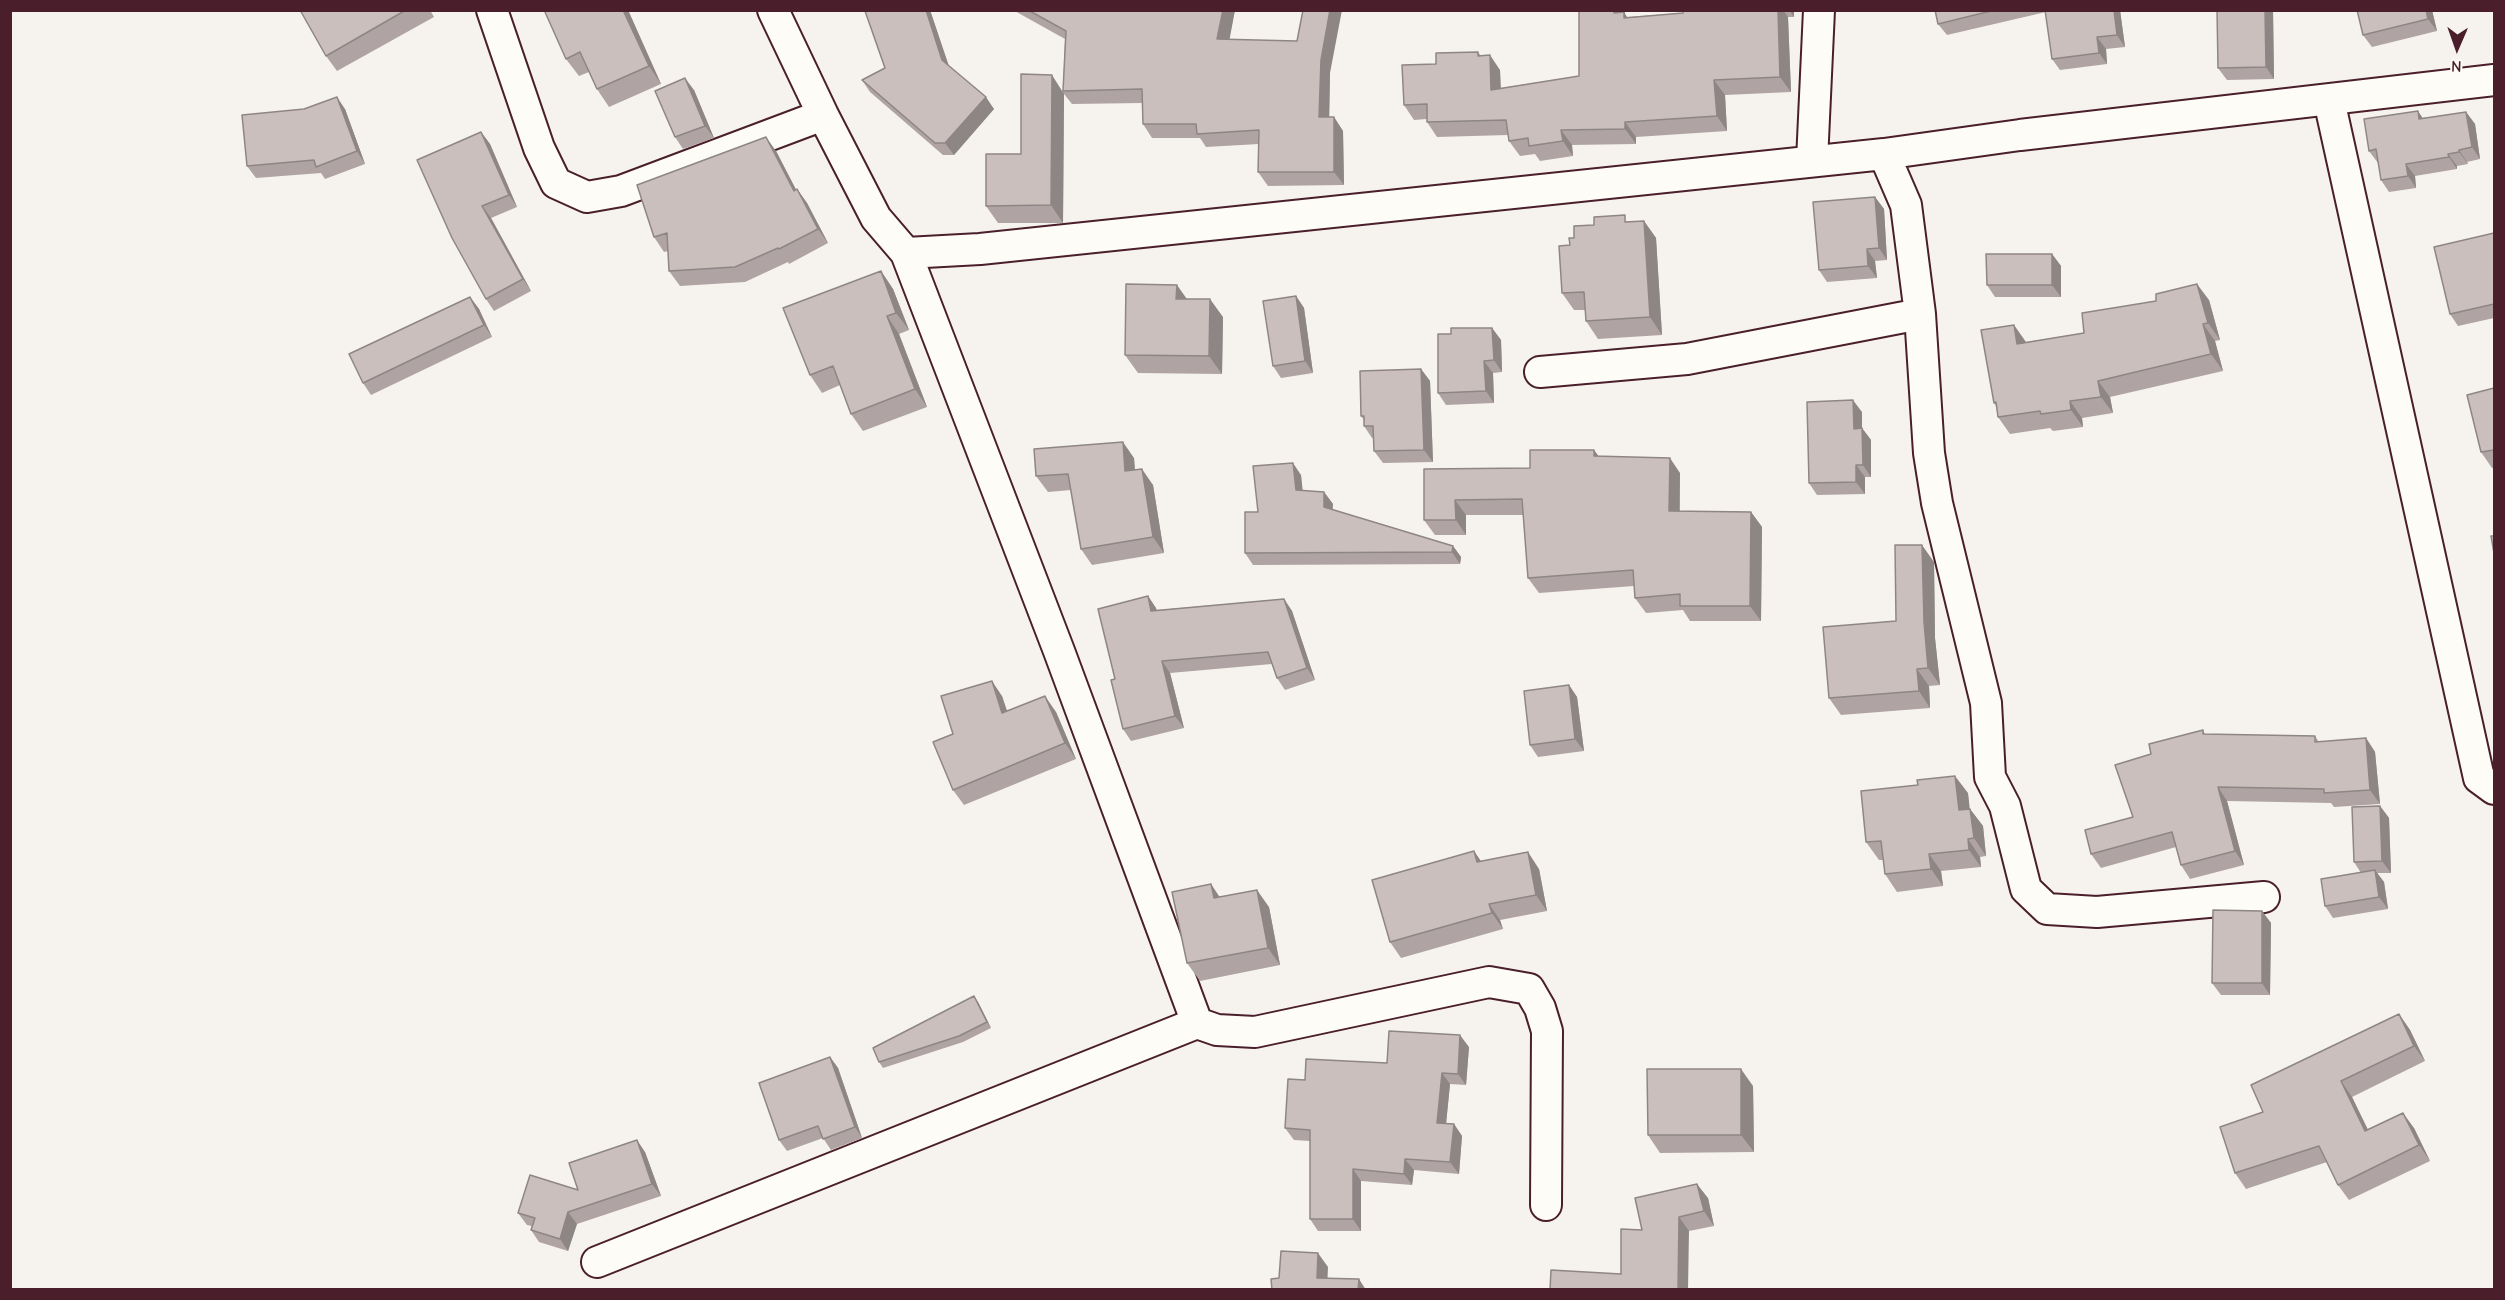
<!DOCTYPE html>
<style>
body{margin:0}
#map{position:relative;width:2505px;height:1300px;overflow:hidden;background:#f6f3ef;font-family:"Comic Neue",sans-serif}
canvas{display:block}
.frame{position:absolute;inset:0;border:12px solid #4a1f2b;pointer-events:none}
.north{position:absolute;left:2427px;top:18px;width:60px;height:60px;-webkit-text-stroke:4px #fdfcf7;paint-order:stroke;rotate:182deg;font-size:16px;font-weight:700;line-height:24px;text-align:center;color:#4a1f2b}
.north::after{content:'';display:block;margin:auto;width:21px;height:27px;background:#4a1f2b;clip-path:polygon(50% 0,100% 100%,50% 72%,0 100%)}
</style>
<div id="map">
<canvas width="2505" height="1300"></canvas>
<div class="frame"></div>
<div class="north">N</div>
</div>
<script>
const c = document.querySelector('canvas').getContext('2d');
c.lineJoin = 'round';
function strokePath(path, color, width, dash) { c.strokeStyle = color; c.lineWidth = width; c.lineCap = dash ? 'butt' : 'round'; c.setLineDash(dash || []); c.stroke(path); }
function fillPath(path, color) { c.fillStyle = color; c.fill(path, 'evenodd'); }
const street = new Path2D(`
 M492 10 539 148 556 183 587 197 621 191 823 115
 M773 10 823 115 876 218 906 253 1059 651 1197 1023 1217 1030 1255 1032 1489 982 1529 989 1540 1008 1547 1031 1546 1205
 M2329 100 2479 778 2494 789
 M1884 154 1906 205 1920 314 1929 453 1937 503 1986 703 1990 777 2005 806 2026 889 2047 909 2097 912 2264 897
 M1812 161 1819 10
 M906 253 980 249 1884 154 2020 135 2494 80
 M1540 372 1687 359 1920 314
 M597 1262 1197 1023`);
const wall = new Path2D(`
 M300 10H430L434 17 337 71 326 56Z
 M548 10H628L661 84 609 107 597 89 589 72 579 76 566 59Z
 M866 10H930L948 65 994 109 954 155H943L870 92 862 80 885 68Z
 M1013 10H1235L1229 39 1330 73 1329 117H1334L1343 131 1344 185 1268 186 1258 172 1259 144 1206 147 1200 138H1152L1143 124 1142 103 1072 104 1064 94 1063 223H998L986 206 1063 90 1065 39Z
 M1574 10H1625V14L1627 17 1683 13V10H1794V17H1788L1791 92 1725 95 1727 131 1636 137V144L1572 145 1573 156 1540 161 1535 154 1520 156 1509 141 1508 135 1437 137 1427 122V119L1414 120 1404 105 1436 64 1478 52 1481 56 1500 70 1501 88 1579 76V11Z
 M1935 10H2120L2125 47 2106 49 2107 64 2060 70 2052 59 2046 12 1947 35 1938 24Z
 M2217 10H2273L2274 79 2227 80 2218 68Z
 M2432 10 2437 31 2372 47 2363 35Z
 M694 90 714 138 683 149 675 137Z
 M345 109 365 164 325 179 321 173 256 178 247 166Z
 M2466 112 2475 124 2480 159 2467 162 2468 164 2457 166V169L2415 176 2416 188 2389 192 2381 180 2378 163 2369 151 2423 118Z
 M481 132 490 144 517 207 491 218 531 291 494 311 486 299 452 238Z
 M776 151 796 190 797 189 807 203 828 243 789 264 788 262 745 282 680 286 669 271 668 251 664 252 654 237Z
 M1875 197 1884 209 1887 260 1875 261 1877 278 1827 282 1819 270Z
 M1644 221 1656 238 1662 335 1598 339 1586 321 1585 310H1574L1562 293 1570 245 1574 238 1594 225Z
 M2494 233V318L2458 326 2450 314Z
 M2052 254 2061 266V297H1995L1987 285Z
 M881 271 893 289 909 330 899 334 927 407 863 431 851 414 840 385 822 393 810 375Z
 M1296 296 1304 308 1313 373 1281 378 1273 366Z
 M470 297 479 309 492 337 371 395 363 383Z
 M1187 299 1223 317 1222 374 1138 373 1125 355Z
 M2209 300 2220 340 2215 341 2223 371 2110 397 2113 413 2082 418 2083 427 2053 431 2050 428 2010 434 1998 417 1996 406 1994 403 2026 342 2084 333Z
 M1492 328 1501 340 1502 372 1493 373 1494 403 1446 405 1438 393 1451 334Z
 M1421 369 1430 381 1433 462 1383 463 1374 451V438H1372L1364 426V420L1361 416Z
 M2494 388V468H2492L2481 452Z
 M1862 412V428L1871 440V477H1865V494L1817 495 1809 483Z
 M1594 450 1599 457 1680 473V511L1751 512 1762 527 1761 621H1690L1683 610 1646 613 1635 598 1634 586 1539 593 1528 578 1523 515H1466V535H1435L1424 520V469L1530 468Z
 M1134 458 1135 470 1153 485 1164 553 1092 565 1081 549 1071 490 1048 492 1036 476Z
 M1301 475 1302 491 1324 492 1333 504 1332 510 1453 546 1461 557 1460 564 1253 565 1245 553 1258 512Z
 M1934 562 1935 638 1940 685 1929 686 1930 708 1841 715 1829 698 1896 621Z
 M1148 596 1157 610 1284 599 1292 611 1315 680 1285 690 1277 678 1272 664 1170 673 1184 728 1131 741 1123 729 1115 679Z
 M1569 685 1577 697 1584 751 1538 757 1530 745Z
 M1002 696 1007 711 1056 712 1076 759 964 805 953 790V734Z
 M2203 730 2205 734 2315 736 2319 742 2366 738 2375 752 2380 804 2334 807 2331 803 2227 801 2244 865 2190 879 2181 865 2176 847 2101 868 2091 854 2133 817 2151 754Z
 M1968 793 1969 809H1970L1983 826 1986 856 1980 857 1981 867 1941 871 1943 886 1897 892 1885 874 1883 860H1879L1866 842Z
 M2380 806 2389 818 2391 873H2377L2384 882 2388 909 2333 918 2325 906 2361 873 2354 862Z
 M1474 851 1481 862 1539 869 1547 911 1500 920 1503 929 1401 958 1390 942Z
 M1220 897 1269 907 1280 965 1200 981 1187 963Z
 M2262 911 2271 923 2270 995H2221L2212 983Z
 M978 1002 991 1028 963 1042 883 1068 879 1062Z
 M2399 1014 2410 1030 2425 1061 2352 1097 2367 1129 2414 1128 2430 1161 2349 1200 2338 1185 2327 1162 2246 1189 2235 1173 2263 1112Z
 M1469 1047 1466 1085 1450 1084 1446 1124H1454L1462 1136 1459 1174 1414 1170 1412 1185 1361 1181V1231H1318L1310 1219V1141L1294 1140 1285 1128 1305 1080Z
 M830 1057 838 1068 862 1138 831 1150 823 1138 787 1151 779 1140Z
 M1753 1086 1754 1152 1660 1153 1648 1135Z
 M645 1152 661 1196 577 1224 568 1251 539 1242 531 1230 532 1226 527 1225 518 1213 578 1190Z
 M1708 1198 1714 1226 1689 1231 1621 1274 1642 1230Z`);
const shadedWall = new Path2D(`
 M623 10H628L661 84 649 66Z
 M926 10H930L951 72 942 60Z
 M1223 10H1235L1227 53 1217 39Z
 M1330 10H1342L1330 73 1329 131 1319 117 1321 60Z
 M1614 10H1625V14L1634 27 1614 13Z
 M1778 10H1783L1788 17 1791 92 1780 77Z
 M1789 10H1794V17Z
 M2114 10H2120L2125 47 2117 35Z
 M2265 10H2273L2274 79 2266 67Z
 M2426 10H2432L2437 31 2428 19Z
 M2097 37 2106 49 2107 64 2099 53Z
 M1490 55 1500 70 1501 104 1491 90Z
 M1052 75 1064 94 1063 223 1051 205Z
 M685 78 694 90 714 138 705 126Z
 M1714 80 1725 95 1727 131 1717 116Z
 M337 97 345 109 365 164 357 151Z
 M986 97 994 109 954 155 945 143Z
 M2418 111 2426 123 2419 119Z
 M2466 112 2475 124 2480 159 2472 147Z
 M1334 117 1343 131 1344 185 1334 172Z
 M1625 122 1636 137V144L1625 129Z
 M1561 130 1572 145 1573 156 1563 141Z
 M481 132 490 144 517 207 509 195Z
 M766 137 776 151 804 205 794 191Z
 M2459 150 2467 162 2468 164 2459 152Z
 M2448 154 2457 166V169L2449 157Z
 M2406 164 2415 176 2416 188 2408 176Z
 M797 189 807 203 828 243 818 229Z
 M1875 197 1884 209 1887 260 1879 248Z
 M482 206 491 218 531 291 523 279Z
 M1644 221 1656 238 1662 335 1650 317Z
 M1867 249 1875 261 1877 278 1868 266Z
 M2052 254 2061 266V297L2052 285Z
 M881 271 893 289 909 330 896 313Z
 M2197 284 2209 300 2220 340 2208 323Z
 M1177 285 1189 302 1176 299Z
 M1296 296 1304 308 1313 373 1305 361Z
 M470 297 479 309 492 337 484 325Z
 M1210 299 1223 317 1222 374 1209 356Z
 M887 316 899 334 927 407 915 389Z
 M2203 324 2215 341 2223 371 2211 354Z
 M2014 325 2026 342 2029 361 2017 344Z
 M1492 328 1501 340 1502 372 1494 360Z
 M1484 361 1493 373 1494 403 1486 391Z
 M1421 369 1430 381 1433 462 1424 450Z
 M2098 381 2110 397 2113 413 2101 397Z
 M1853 400 1862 412V441L1854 429Z
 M2070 401 2082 418 2083 427 2071 410Z
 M1862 428 1871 440V477L1863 465Z
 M1123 442 1134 458 1136 487 1125 471Z
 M1594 450 1605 465 1594 456Z
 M1670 458 1680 473 1679 526 1669 511Z
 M1293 463 1301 475 1304 502 1296 490Z
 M1856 465 1865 477V494L1856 482Z
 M1142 469 1153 485 1164 553 1153 537Z
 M1324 492 1333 504 1332 519 1324 507Z
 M1455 500 1466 515V535L1456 520Z
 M1751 512 1762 527 1761 621 1750 606Z
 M1922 545 1934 562 1935 638 1940 685 1928 668 1924 622Z
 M1453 546 1461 557 1460 564 1452 552Z
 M1148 596 1156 608 1160 623 1151 611Z
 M1284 599 1292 611 1315 680 1307 668Z
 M1162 661 1170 673 1184 728 1175 716Z
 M1917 669 1929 686 1930 708 1919 691Z
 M992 681 1002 696 1013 729 1002 713Z
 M1569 685 1577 697 1584 751 1575 739Z
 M1045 696 1056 712 1076 759 1065 743Z
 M2366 738 2375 752 2380 804 2370 790Z
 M1955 776 1968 793 1972 828 1959 810Z
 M2218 787 2227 801 2244 865 2235 851Z
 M2380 806 2389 818 2391 873 2382 861Z
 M1970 809 1983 826 1986 856 1974 838Z
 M1968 839 1980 857 1981 867 1969 850Z
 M1474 851 1485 867 1477 862Z
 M1528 852 1539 869 1547 911 1536 895Z
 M1929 854 1941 871 1943 886 1931 869Z
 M2375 870 2384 882 2388 909 2379 897Z
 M1211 884 1223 902 1214 898Z
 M1257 890 1269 907 1280 965 1268 948Z
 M1489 904 1500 920 1503 929 1492 913Z
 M2262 911 2271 923 2270 995 2262 983Z
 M974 996 978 1002 991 1028 987 1022Z
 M2399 1014 2410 1030 2425 1061 2414 1046Z
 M1460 1035 1469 1047 1466 1085 1458 1074Z
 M830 1057 838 1068 862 1138 855 1127Z
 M1741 1069 1753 1086 1754 1152 1741 1135Z
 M1442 1073 1450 1084 1445 1134 1437 1123Z
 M2341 1081 2352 1097 2376 1146 2365 1131Z
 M2403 1113 2414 1128 2430 1161 2419 1145Z
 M1454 1124 1462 1136 1459 1174 1450 1162Z
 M637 1140 645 1152 661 1196 652 1184Z
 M1405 1159 1414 1170 1412 1185 1404 1174Z
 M1353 1169 1361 1181V1231L1353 1219Z
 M1697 1184 1708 1198 1714 1226 1704 1211Z
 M568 1212 577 1224 568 1251 560 1239Z
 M1679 1217 1689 1231 1688 1290H1678Z
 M1318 1253 1328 1267 1327 1290 1317 1278Z
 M1359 1279 1366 1290H1358Z`);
const building = new Path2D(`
 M300 10H406L326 56Z
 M548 10H623L649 66 597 89 580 52 566 59 545 12Z
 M926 10 942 60 986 97 945 143H935L862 80 885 68 865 11Z
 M1028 10H1223L1217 39 1297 41 1303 10H1330L1321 60 1319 117H1334V172H1258L1259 130 1197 134 1196 124H1143L1142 89 1063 91 1066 31Z
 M1579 10H1614V13L1624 12V18L1683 13V10H1778L1780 77 1714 80 1717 116 1625 122V129L1561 130 1563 141 1529 146 1528 138 1509 141 1506 120 1427 122V104L1404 105 1402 65 1436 64V53L1478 52V56L1490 55 1491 90 1579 76Z
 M1935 10H1995L1938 24Z
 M2045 10H2114L2117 35 2097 37 2099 53 2052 59Z
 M2217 10H2265L2266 67 2218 68Z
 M2357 10H2426L2428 19 2363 35Z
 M1021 74 1052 75 1051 205 986 206V154H1021Z
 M685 78 705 126 675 137 655 91Z
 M337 97 357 151 316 167 314 160 247 166 242 115 304 109Z
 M2418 111 2419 119 2466 112 2472 147 2459 150V152L2448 154 2449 157 2406 164 2408 176 2381 180 2376 149 2369 151 2364 119Z
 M481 132 509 195 482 206 523 279 486 299 452 238 417 160Z
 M766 137 794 191 797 189 818 229 779 249 778 248 735 267 669 271 667 233 654 237 637 185Z
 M1875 197 1879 248 1867 249 1868 266 1819 270 1813 202Z
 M1625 215V222L1644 221 1650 317 1586 321 1584 292 1562 293 1559 246 1570 245 1569 238H1574V226L1594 225V217Z
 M2494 233V304L2450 314 2434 247Z
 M1986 254H2052V285H1987Z
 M881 271 896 313 887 316 915 389 851 414 833 366 810 375 783 308Z
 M1126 284 1177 285 1176 299H1210L1209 356 1125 355Z
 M2197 284 2208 323 2203 324 2211 354 2098 381 2101 397 2070 401 2071 410 2041 414 2040 411 1998 417 1996 402 1994 403 1981 330 2014 325 2017 344 2084 333 2082 313 2156 301V294Z
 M1296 296 1305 361 1273 366 1263 301Z
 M470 297 484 325 363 383 349 354Z
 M1451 328H1492L1494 360 1484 361 1486 391 1438 393V334H1451Z
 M1421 369 1424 450 1374 451 1373 426H1364V416H1361L1360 371Z
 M2494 388V453V450L2481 452 2467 395Z
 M1853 400 1854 429 1862 428 1863 465H1856V482L1809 483 1807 402Z
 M1123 442 1125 471 1142 469 1153 537 1081 549 1068 474 1036 476 1034 449Z
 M1530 450H1594V456L1670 458 1669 511 1751 512 1750 606H1680V594L1635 598 1633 570 1528 578 1522 499 1455 500 1456 520H1424V469L1530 468Z
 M1293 463 1296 490 1324 492V507L1453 546 1452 552 1245 553V512H1258L1253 466Z
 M2491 536H2494V553Z
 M1895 545H1922L1924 622 1928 668 1917 669 1919 691 1829 698 1823 627 1896 621Z
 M1148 596 1151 611 1284 599 1307 668 1277 678 1268 652 1162 661 1175 716 1123 729 1111 680 1115 679 1098 609Z
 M992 681 1002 713 1045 696 1065 743 953 790 933 742 953 734 941 696Z
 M1569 685 1575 739 1530 745 1524 691Z
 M2203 730V734L2315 736V742L2366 738 2370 790 2324 793V789L2218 787 2235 851 2181 865 2172 832 2091 854 2085 830 2133 817 2115 765 2151 754 2149 744Z
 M1955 776 1959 810 1970 809 1974 838 1968 839 1969 850 1929 854 1931 869 1885 874 1881 841 1866 842 1861 791 1918 785 1917 780Z
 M2380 806 2382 861 2354 862 2352 807Z
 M1474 851 1477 862 1528 852 1536 895 1489 904 1492 913 1390 942 1372 880Z
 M2375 870 2379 897 2325 906 2321 879Z
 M1211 884 1214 898 1257 890 1268 948 1187 963 1172 892Z
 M2213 910 2262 911V983H2212Z
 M974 996 987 1022 959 1036 879 1062 873 1048Z
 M2399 1014 2414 1046 2341 1081 2365 1131 2403 1113 2419 1145 2338 1185 2319 1146 2235 1173 2220 1127 2263 1112 2251 1085Z
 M1389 1031 1460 1035 1458 1074 1442 1073 1437 1123 1454 1124 1450 1162 1405 1159 1404 1174 1353 1169V1219H1310V1130L1285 1128 1288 1079 1305 1080 1306 1059 1387 1063Z
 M830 1057 855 1127 823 1139 818 1126 779 1140 759 1083Z
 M1647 1069H1741V1135H1648Z
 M637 1140 652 1184 568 1212 560 1239 531 1230 535 1218 518 1213 530 1175 578 1190 569 1163Z
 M1697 1184 1704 1211 1679 1217 1678 1290H1550L1551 1270 1621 1274V1229L1642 1230 1635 1198Z
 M1281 1251 1318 1253 1317 1278 1359 1279 1358 1290H1272L1271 1279 1279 1278Z`);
strokePath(street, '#4a1f2b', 34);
strokePath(street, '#fdfcf7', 30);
fillPath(wall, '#afa4a3');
fillPath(shadedWall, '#8e8685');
fillPath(building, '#cbbfbe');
strokePath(building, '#8e8685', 1.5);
</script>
